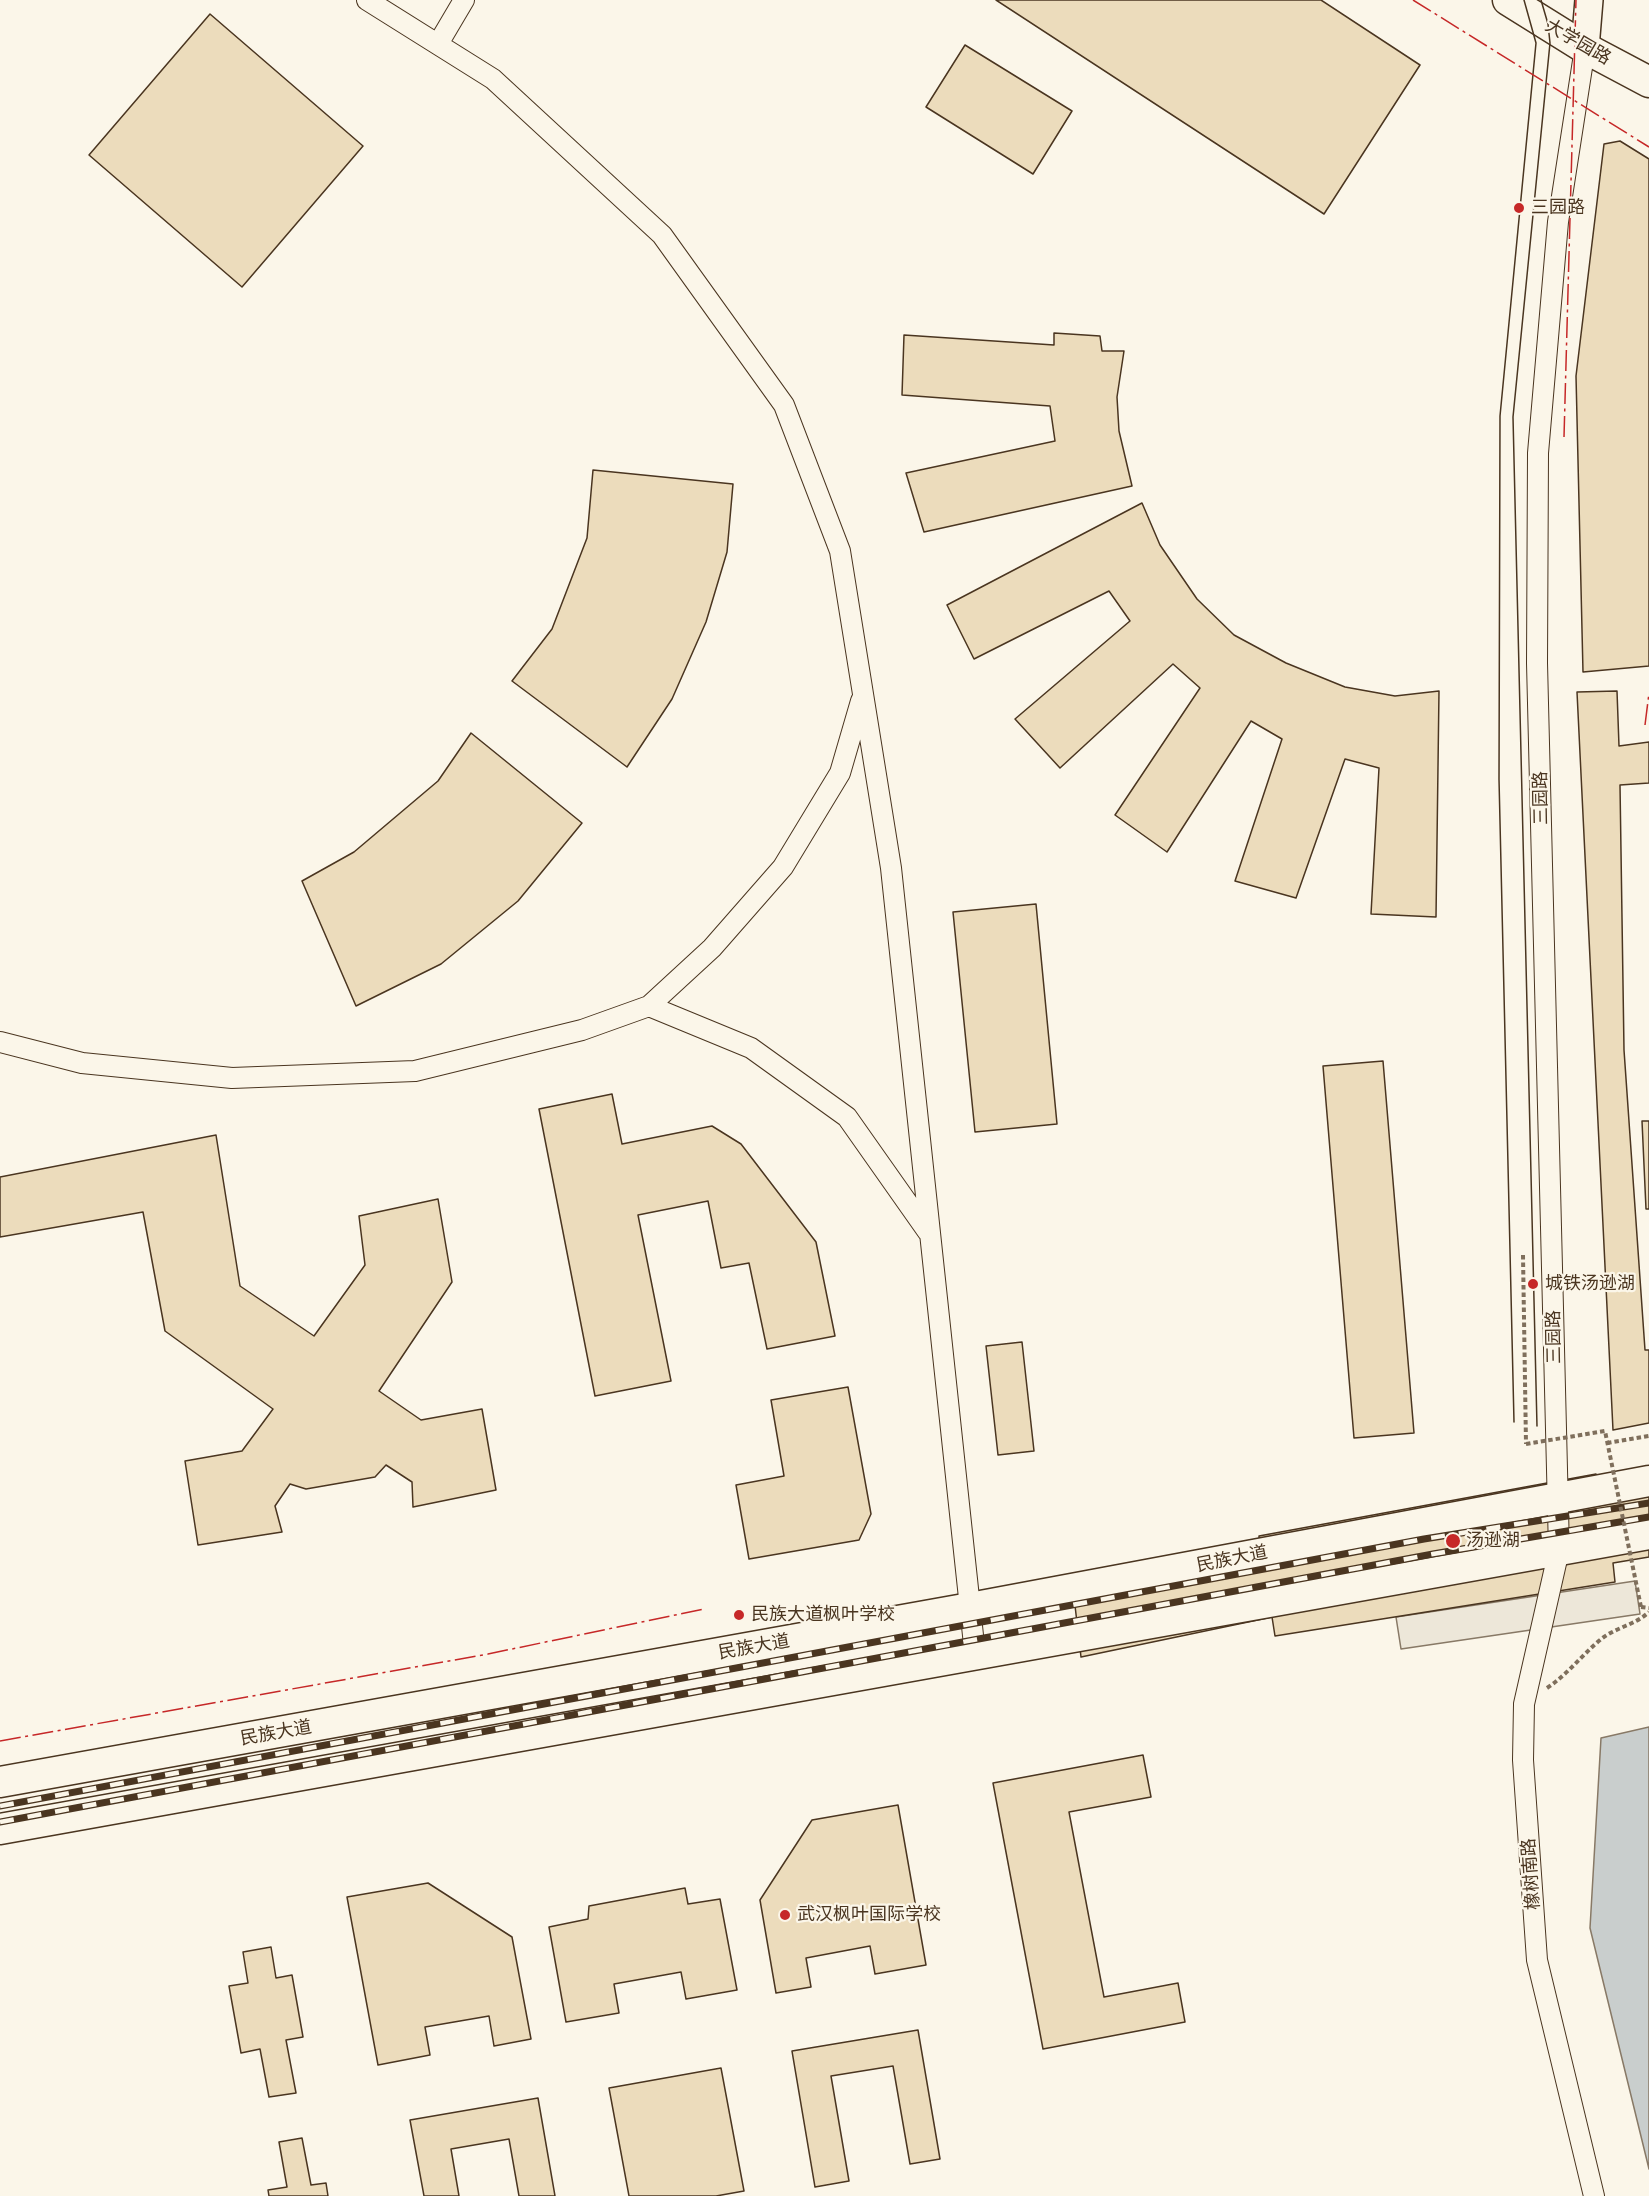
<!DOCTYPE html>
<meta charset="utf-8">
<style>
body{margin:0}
canvas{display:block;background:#fbf6e9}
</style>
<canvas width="1649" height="2196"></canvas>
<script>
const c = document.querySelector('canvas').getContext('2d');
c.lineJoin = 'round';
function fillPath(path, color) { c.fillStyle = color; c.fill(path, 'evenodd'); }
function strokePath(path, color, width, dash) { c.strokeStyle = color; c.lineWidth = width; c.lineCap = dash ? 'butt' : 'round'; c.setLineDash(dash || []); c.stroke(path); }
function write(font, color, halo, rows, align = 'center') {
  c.font = font + ' Inter,"Noto Sans SC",sans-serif'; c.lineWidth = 4.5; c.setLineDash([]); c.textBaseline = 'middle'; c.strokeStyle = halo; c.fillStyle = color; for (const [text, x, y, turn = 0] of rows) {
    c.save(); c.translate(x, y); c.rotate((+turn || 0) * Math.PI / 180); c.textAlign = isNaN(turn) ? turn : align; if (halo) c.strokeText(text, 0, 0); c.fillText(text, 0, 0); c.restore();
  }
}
const parking = new Path2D(`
 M1635 1581 1640 1614 1401 1649 1396 1617Z`);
const water = new Path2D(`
 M1649 1727V2169L1590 1928 1601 1738Z`);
const building = new Path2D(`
 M996 0H1321L1420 65 1324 214Z
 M210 14 363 146 242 287 89 155Z
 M965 45 1072 111 1033 174 926 107Z
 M1620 141 1649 159V666L1583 672 1576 376 1604 144Z
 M1054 333 1100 336 1102 351H1124L1117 397 1119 431 1132 486 924 532 906 473 1055 441 1050 406 902 395 904 335 1054 345Z
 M593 470 733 484 727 552 706 622 672 699 627 767 512 681 552 629 587 538Z
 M1142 503 1160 545 1197 599 1234 635 1286 663 1345 687 1395 696 1439 691 1436 917 1371 914 1379 768 1345 759 1296 898 1235 881 1282 739 1251 721 1167 852 1115 815 1200 688 1173 664 1060 768 1015 719 1130 621 1109 591 974 659 947 605Z
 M1617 691 1619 746 1649 742V783L1620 785 1624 1050 1645 1350H1649V1423L1613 1430 1577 692Z
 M471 733 582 823 518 901 441 964 356 1006 302 881 354 852 438 781Z
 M1036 904 1057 1124 975 1132 953 912Z
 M1383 1061 1414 1433 1354 1438 1323 1066Z
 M612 1094 622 1144 712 1126 741 1144 816 1242 835 1336 767 1349 749 1263 721 1268 708 1201 638 1215 671 1381 595 1396 539 1109Z
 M1642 1121H1649V1209H1646Z
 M216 1135 240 1286 314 1336 365 1265 359 1216 438 1199 452 1282 379 1391 421 1420 482 1409 496 1490 413 1507 412 1482 386 1465 375 1477 306 1489 290 1484 275 1506 282 1532 198 1545 185 1461 242 1451 273 1409 165 1331 143 1212 0 1237V1177Z
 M1022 1342 1034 1451 998 1455 986 1346Z
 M848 1387 871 1514 859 1540 749 1559 736 1485 784 1476 771 1400Z
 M1596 1474 1598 1493 1649 1486V1557L1613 1563 1615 1582 1275 1636 1272 1617 1081 1657 1074 1597 1260 1560 1259 1536Z
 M1143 1755 1151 1797 1069 1812 1104 1997 1178 1983 1185 2022 1043 2049 993 1783Z
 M898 1805 926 1965 875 1974 870 1946 806 1958 811 1987 776 1993 760 1900 812 1820Z
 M428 1883 512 1937 531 2039 494 2046 489 2016 425 2027 430 2055 378 2065 347 1897Z
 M685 1888 688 1904 720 1899 737 1990 686 1999 681 1972 614 1984 619 2013 566 2022 549 1927 588 1919 589 1906Z
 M271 1947 276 1978 292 1975 303 2037 286 2040 296 2093 269 2097 260 2049 241 2053 229 1986 248 1983 243 1952Z
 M918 2030 940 2159 910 2164 893 2066 831 2076 849 2181 815 2187 792 2051Z
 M721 2068 744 2191 716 2196H629L609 2088Z
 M538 2098 555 2196H519L509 2139 451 2149 459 2196H424L410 2120Z
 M302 2138 311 2185 326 2183 328 2196H269L268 2190 287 2187 279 2142Z`);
const path = new Path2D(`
 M1523 1255 1526 1444
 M1607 1443 1649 1436
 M1641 1607 1649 1608
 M1547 1688C1568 1674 1581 1656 1600 1640 1614 1628 1635 1625 1649 1612`);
const street = new Path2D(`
 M367 0 493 79 662 235 784 405 840 551 891 868 975 1654
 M438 44 464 0
 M1585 48 1558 222 1538 453 1537 663 1559 1550 1524 1704 1523 1760 1537 1960 1594 2196
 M861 701 840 773 783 867 712 948 649 1006 751 1048 847 1117 928 1232
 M0 1042 82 1063 232 1078 415 1071 582 1030 649 1006`);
const secondary = new Path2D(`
 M1585 48 1589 0`);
const primary = new Path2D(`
 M1508 0 1585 48 1649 82
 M0 1782 970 1608 1649 1481
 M0 1829 1649 1534`);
const tram = new Path2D(`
 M1514 1422 1499 779 1500 416 1536 43 1524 0
 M1537 1426 1513 417 1550 43 1548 24 1541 0`);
const rail = new Path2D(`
 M0 1806 1424 1539 1649 1503
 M0 1822 1433 1554 1649 1517`);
const pathBridge = new Path2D(`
 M1526 1444 1605 1431 1641 1607`);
const power = new Path2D(`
 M1413 0 1649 147
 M1564 437 1576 0
 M1645 725 1649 693
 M0 1741 488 1654 704 1609`);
const markers = [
 [1519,208,6,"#c62828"],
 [1533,1284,6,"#c62828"],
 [1453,1541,8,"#c62828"],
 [739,1615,6,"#c62828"],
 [785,1915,6,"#c62828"]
];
const streetNames = [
 ["大学园路",1578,42,30],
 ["三园路",1541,798,-91],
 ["三园路",1554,1337,-91],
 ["民族大道",1232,1559,-11],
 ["民族大道",754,1647,-10],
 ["民族大道",276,1733,-10],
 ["橡树南路",1531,1874,-94]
];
const poiNames = [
 ["三园路",1531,208],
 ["城铁汤逊湖",1545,1284],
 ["汤逊湖",1466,1541],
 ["民族大道枫叶学校",751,1615],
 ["武汉枫叶国际学校",797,1915]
];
fillPath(parking, '#ede7d9');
strokePath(parking, '#887966', 1.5);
fillPath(water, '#c9cecd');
strokePath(water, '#887966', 1.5);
fillPath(building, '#ecdcbc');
strokePath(building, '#4a3520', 1.5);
strokePath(street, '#4a3520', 22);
strokePath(secondary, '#4a3520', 30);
strokePath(primary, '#4a3520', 33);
strokePath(path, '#7f6f5c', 4, [4.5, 3]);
strokePath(street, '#fbf6e9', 20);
strokePath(secondary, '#fbf6e9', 27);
strokePath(primary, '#fbf6e9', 30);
strokePath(tram, '#4a3520', 1.5);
strokePath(rail, '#4a3520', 7);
strokePath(rail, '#fbf6e9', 4.5, [14]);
strokePath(pathBridge, '#7f6f5c', 4, [4.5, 3]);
strokePath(power, '#c62828', 1.5, [21, 4.5, 3, 4.5]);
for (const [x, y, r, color] of markers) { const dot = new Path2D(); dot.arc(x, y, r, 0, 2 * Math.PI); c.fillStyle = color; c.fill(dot); strokePath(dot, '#fbf6e9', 2); }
write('18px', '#4a3520', '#fbf6e9', streetNames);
write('18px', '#4a3520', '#fbf6e9', poiNames, 'left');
</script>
